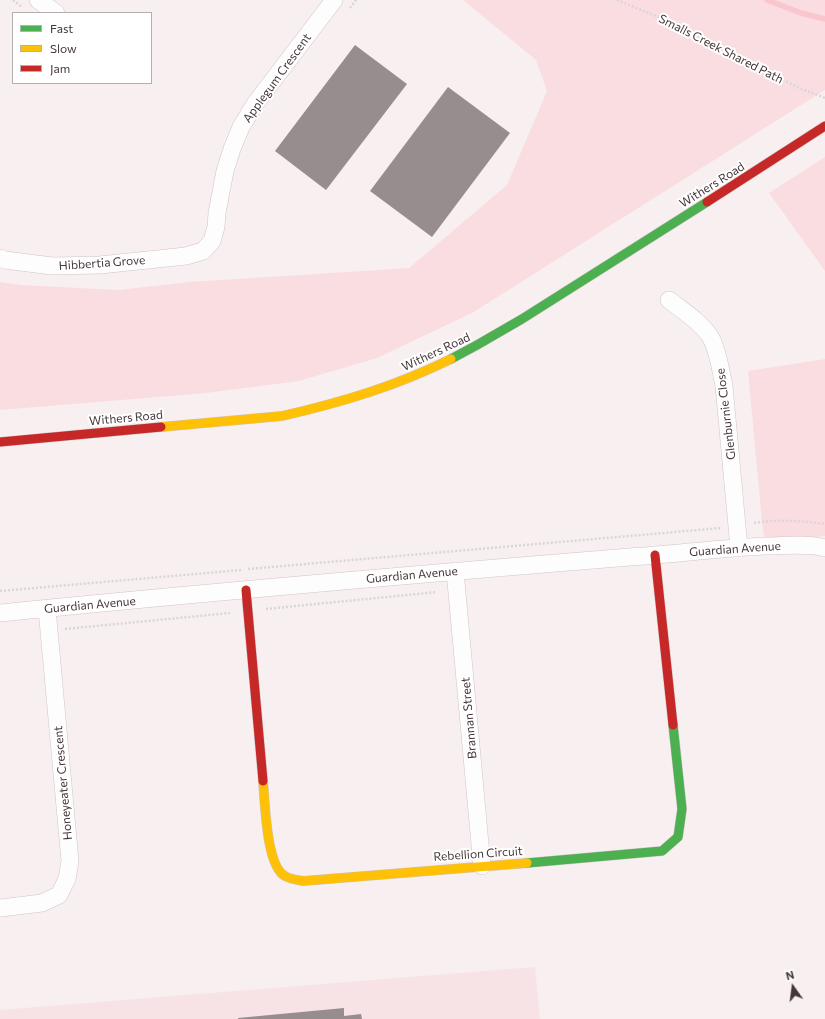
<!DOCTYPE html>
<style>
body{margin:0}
#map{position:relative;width:825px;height:1019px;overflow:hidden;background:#f8eff0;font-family:Commissioner,sans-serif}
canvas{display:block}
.legend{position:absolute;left:12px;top:12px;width:140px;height:72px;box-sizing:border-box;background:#fff;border:1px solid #b5afb0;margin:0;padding:5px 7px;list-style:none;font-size:12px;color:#463639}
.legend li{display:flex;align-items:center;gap:8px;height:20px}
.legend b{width:20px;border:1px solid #b5afb0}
.north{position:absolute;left:773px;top:967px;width:40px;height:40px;-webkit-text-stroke:3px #fff;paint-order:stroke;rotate:346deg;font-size:11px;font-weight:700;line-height:16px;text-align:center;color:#463639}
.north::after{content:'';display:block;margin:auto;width:14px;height:18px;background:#463639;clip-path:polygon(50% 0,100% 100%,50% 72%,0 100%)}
</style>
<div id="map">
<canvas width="825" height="1019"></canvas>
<ul class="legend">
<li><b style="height:5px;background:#4caf50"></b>Fast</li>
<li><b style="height:5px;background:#ffc107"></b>Slow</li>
<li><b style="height:5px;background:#c62828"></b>Jam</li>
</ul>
<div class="north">N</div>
</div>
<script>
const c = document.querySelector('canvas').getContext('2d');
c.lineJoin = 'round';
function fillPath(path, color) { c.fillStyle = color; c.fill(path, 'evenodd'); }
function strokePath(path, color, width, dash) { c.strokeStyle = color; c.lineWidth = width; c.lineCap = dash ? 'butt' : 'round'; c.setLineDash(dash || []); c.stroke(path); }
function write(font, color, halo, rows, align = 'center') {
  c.font = font + ' Commissioner,sans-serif'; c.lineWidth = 4; c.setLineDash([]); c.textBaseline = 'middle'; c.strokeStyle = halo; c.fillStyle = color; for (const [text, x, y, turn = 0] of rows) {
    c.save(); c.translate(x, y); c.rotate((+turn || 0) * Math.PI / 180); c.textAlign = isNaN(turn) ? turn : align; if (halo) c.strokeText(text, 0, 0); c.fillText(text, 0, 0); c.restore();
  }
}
const built = new Path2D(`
 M535 967 540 1019H0V1010Z`);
const green = new Path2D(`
 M463 0H825V90L472 313 377 358 299 381 206 393 0 410V282L21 285 118 290 190 282 409 268 507 185 547 91 536 60Z
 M825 157V271L769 193Z
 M825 359V536L765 542 762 522 748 371Z`);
const stream = new Path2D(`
 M767 0 801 13 825 19`);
const building = new Path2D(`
 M355 45 407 84 326 190 275 151Z
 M448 87 510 133 432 237 370 191Z
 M344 1008V1016L361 1014 362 1019H238V1018Z`);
const path = new Path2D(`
 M13 0 22 7
 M617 0 678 25 799 88 825 98
 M350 8 356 0
 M754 523C778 519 801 521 825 524
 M248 569 721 528
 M0 591 241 570
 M266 609 437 592
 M65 629 230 613`);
const street = new Path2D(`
 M38 0 56 13
 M0 258 5 260 52 266 100 265 186 256 203 251 212 241 216 227 217 213 225 171 232 149 241 127 255 104 334 0
 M669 300C683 311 701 322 711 338 718 351 721 371 724 386L739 548
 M455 571 482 866
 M0 613C210 592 420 574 630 557 676 554 721 548 767 546 784 546 809 543 825 548
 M0 908 42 903 59 895 67 879 70 861 47 609`);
const fast = new Path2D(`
 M451 359 477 345 522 319 707 202
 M527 863 662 851 678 837 682 809 673 725`);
const slow = new Path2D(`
 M161 427 282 416C343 402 396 386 451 359
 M263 781C265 801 266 866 285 876 290 879 297 880 303 881L527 863`);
const jam = new Path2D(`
 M707 202 825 126
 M0 442 161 427
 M655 555 673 725
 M246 590 263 781`);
const streetNames = [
 ["Smalls Creek Shared Path",721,49,27],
 ["Applegum Crescent",277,78,-54],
 ["Withers Road",712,185,-32],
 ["Hibbertia Grove",102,263,-4],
 ["Withers Road",436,352,-25],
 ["Glenburnie Close",726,414,-97],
 ["Withers Road",126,418,-5],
 ["Guardian Avenue",735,549,-4],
 ["Guardian Avenue",412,575,-5],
 ["Guardian Avenue",90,605,-5],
 ["Brannan Street",469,718,-95],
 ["Honeyeater Crescent",63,783,-95],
 ["Rebellion Circuit",478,854,-4]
];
fillPath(built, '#f7e2e5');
fillPath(green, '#fadde1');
strokePath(stream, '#f9c6ce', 5.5);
fillPath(building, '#978d8f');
strokePath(street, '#d0c4c6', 18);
strokePath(fast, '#d0c4c6', 10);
strokePath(slow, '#d0c4c6', 10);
strokePath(jam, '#d0c4c6', 10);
strokePath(path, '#dad6d7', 2.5, [2, 2]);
strokePath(street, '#fefdfd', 17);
strokePath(fast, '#4caf50', 9);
strokePath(slow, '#ffc107', 9);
strokePath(jam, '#c62828', 9);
write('12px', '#463639', '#fff', streetNames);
</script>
